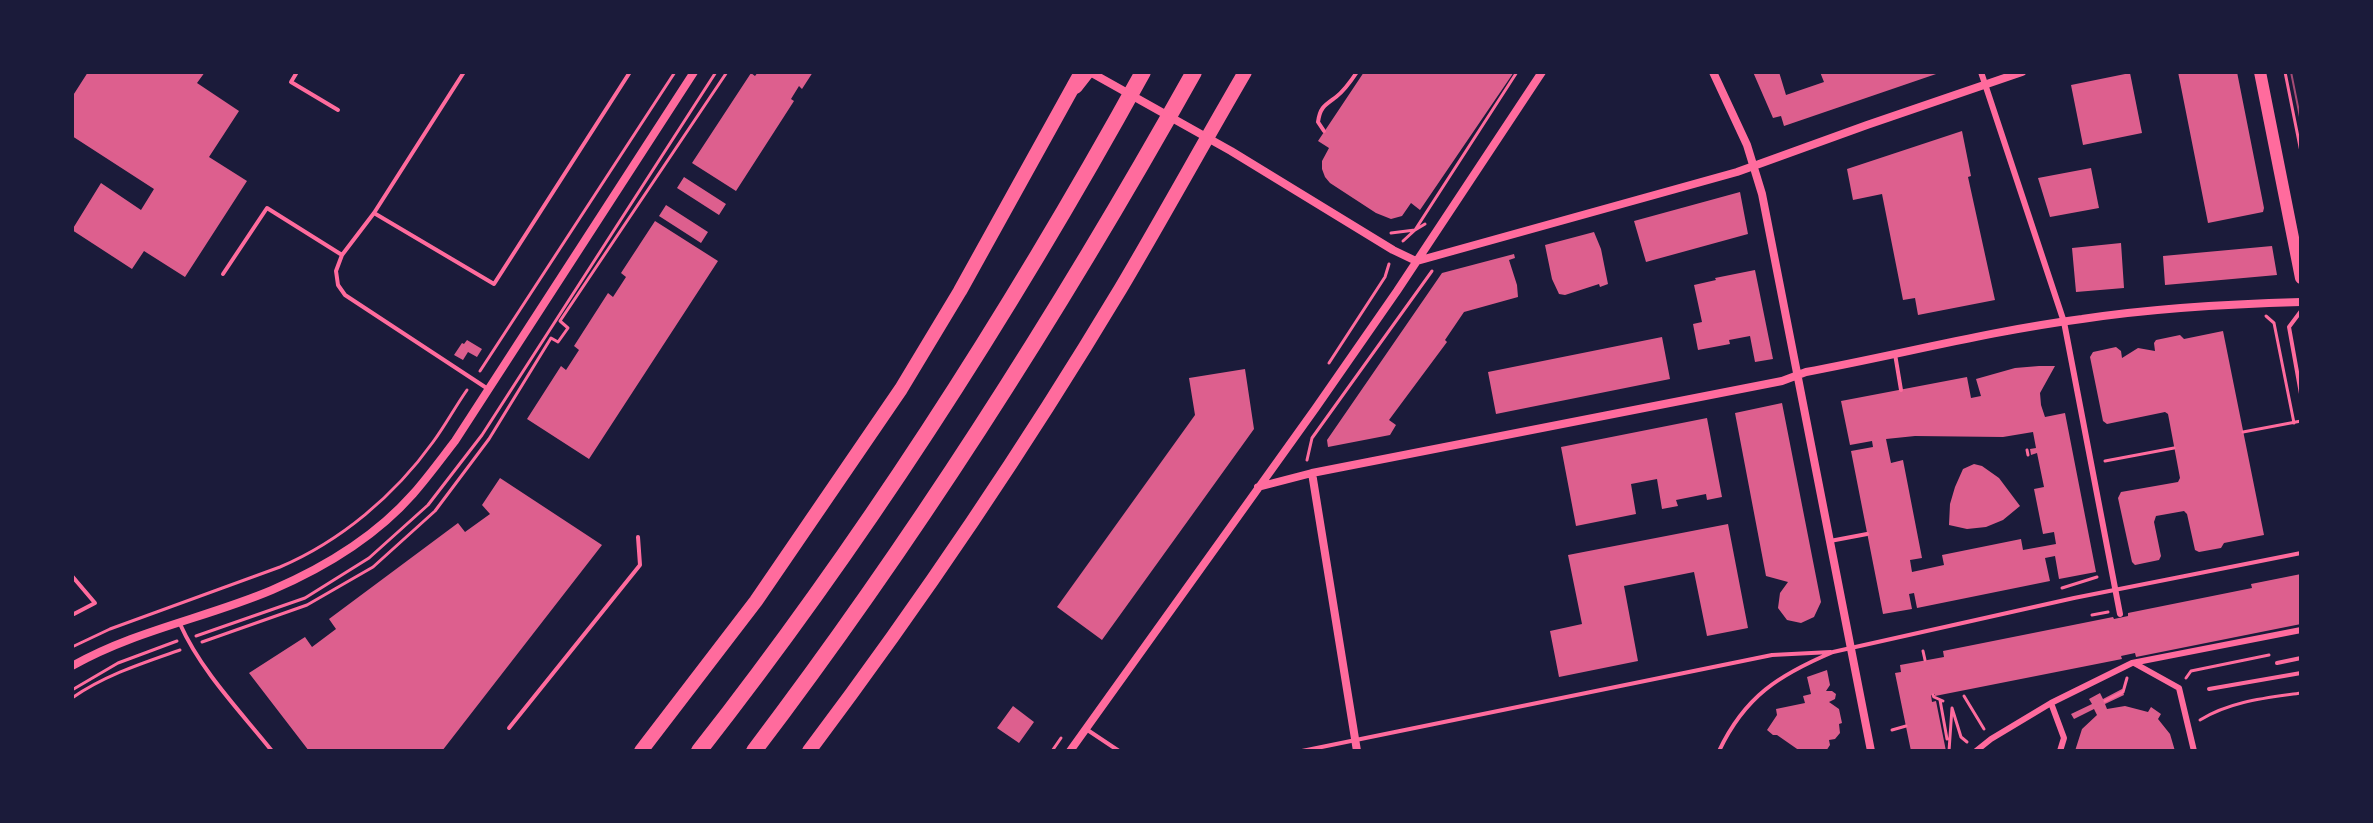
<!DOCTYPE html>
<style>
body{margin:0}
#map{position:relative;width:2373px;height:823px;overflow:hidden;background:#1b1b3a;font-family:Roboto,sans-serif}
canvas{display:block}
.frame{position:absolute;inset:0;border:74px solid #1b1b3a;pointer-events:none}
</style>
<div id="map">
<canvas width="2373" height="823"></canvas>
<div class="frame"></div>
</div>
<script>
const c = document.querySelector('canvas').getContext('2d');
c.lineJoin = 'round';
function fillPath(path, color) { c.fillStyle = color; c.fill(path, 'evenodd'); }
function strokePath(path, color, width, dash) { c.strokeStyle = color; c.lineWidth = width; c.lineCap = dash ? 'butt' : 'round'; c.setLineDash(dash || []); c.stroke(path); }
const building = new Path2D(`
 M88 72H205L197 83 239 111 209 157 247 181 185 277 144 251 132 269 72 230 101 183 141 210 154 189 72 136V97Z
 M758 72H813L802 89 799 86 791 99 794 101 736 191 692 163 751 73 755 76Z
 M1364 72H1514L1420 210 1411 203 1402 216 1391 219 1376 213 1330 183 1325 177 1322 169V161L1329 148 1318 141Z
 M1753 72H1779L1786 95 1824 82 1820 72 1939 73 1784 126 1781 116 1773 118Z
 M2178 72H2237L2264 208 2263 212 2208 223Z
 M2130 73 2142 133 2083 145 2071 85Z
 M1962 131 1971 176 1968 177 1995 300 1918 315 1915 298 1903 300 1882 194 1853 200 1847 169Z
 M2091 168 2099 208 2050 217 2038 178Z
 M684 177 726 204 719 215 677 188Z
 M1740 192 1748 234 1646 262 1634 221Z
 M666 205 708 232 701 243 659 216Z
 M655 221 718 261 589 459 527 419 561 366 566 370 579 350 574 346 608 293 613 297 626 277 621 273Z
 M1594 232 1601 249 1608 284 1600 287 1599 284 1565 295 1559 294 1552 279 1545 245Z
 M2121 243 2124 288 2076 292 2072 248Z
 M2272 246 2277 275 2165 285 2163 256Z
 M1514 254 1515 258 1509 260 1517 285 1518 297 1464 312 1445 340 1447 342 1389 420 1396 425 1390 435 1328 447 1327 440 1442 273Z
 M1755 270 1773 359 1755 362 1750 336 1729 340 1730 344 1698 350 1693 324 1702 322 1694 285 1716 280 1715 278Z
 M2223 331 2264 535 2224 543 2221 548 2199 552 2195 550 2187 514 2184 511 2156 516 2154 522 2161 556 2159 560 2135 565 2132 562 2118 498 2121 492 2178 482 2180 478 2168 414 2165 412 2107 424 2103 421 2090 357 2093 352 2116 347 2121 351 2122 358 2138 348 2155 351 2154 343 2156 340 2180 335 2184 339Z
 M1662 337 1670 379 1496 414 1488 372Z
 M467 340 482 349 477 357 468 352 463 360 454 355 462 343 464 344Z
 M2039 366H2055L2040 393 2041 405 2045 417 2065 413 2096 572 2059 579 2055 556 2045 558 2050 581 1917 608 1914 593 1909 594 1912 609 1883 614 1851 451 1873 447 1872 441 1850 445 1841 401 1967 377 1971 398 1981 396 1976 379 2015 368ZM2033 432 2036 448 2030 449 2031 455 2037 453 2044 487 2034 489 2043 534 2054 532 2056 544 2023 550 2021 539 1942 555 1944 565 1912 572 1910 560 1922 558 1903 460 1891 463 1886 439 1915 436 2003 437Z
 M1245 369 1254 429 1102 640 1057 607 1195 415 1189 378Z
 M1782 403 1821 602 1814 617 1801 623 1787 620 1778 608 1780 593 1788 582 1766 576 1735 413Z
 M1707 418 1722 497 1707 500 1706 494 1676 500 1678 506 1662 509 1657 479 1631 484 1636 514 1576 526 1561 447Z
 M1974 464 1982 466 1999 478 2020 506 2003 520 1986 527 1967 529 1949 525 1950 504 1955 487 1963 469Z
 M500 478 602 545 442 751H309L249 673 305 637 312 647 336 629 329 619 458 523 465 532 490 514 482 505Z
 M1728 524 1748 628 1707 636 1694 572 1624 586 1638 661 1559 677 1550 631 1582 624 1568 555Z
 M2301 574V624L2136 657 2135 653 2121 656 2122 659 1935 696V694L1931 695 1932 702 1936 701 1946 751H1911L1895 673 1901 672 1900 665 1944 657 1943 651 2113 617 2114 619 2128 616V613L2252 588 2251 584Z
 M1827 670 1830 685 1826 691H1832L1836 694 1835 699 1829 702 1839 709 1842 723 1839 724 1840 733 1835 739 1829 740 1830 745 1826 751H1800L1777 735H1773L1767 730 1777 715 1776 709 1805 703 1803 696 1811 694 1807 677Z
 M2122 689 2124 695 2105 704 2107 709 2125 706 2148 712 2151 707 2161 714 2158 719 2170 734 2175 751H2075L2082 729 2097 715 2094 709 2074 719 2071 714 2092 704 2089 699 2100 693 2103 699Z
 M1013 706 1034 722 1019 743 997 728Z`);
const path = new Path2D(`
 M2285 72 2301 152
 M1391 233 1415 230 1425 224
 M1403 241 1415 230 1517 72
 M2266 316 2274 323 2294 423
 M1329 363 1385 277 1389 264
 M480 371 675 72
 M2243 432 2301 421
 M2027 450 2028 455
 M1307 460 1312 438 1432 271
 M2105 461 2174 448
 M2062 588 2097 577
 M2092 615 2108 612
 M196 636 305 598 369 558 428 505 482 435 716 72
 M202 642 307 605 373 567 435 511 489 439 551 338 558 342 568 328 560 321 727 72
 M72 647 110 629 280 567C341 541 395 495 433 442 445 426 455 407 467 390
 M1923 651 1925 660
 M2186 678 2191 671 2269 655
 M72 690 118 663 177 641
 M1933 695 1934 697 1943 701
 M1964 696 1984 729
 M72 698C105 675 143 663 180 650
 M1940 700 1947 739
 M2105 701 2123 692 2127 678
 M2200 720C2231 701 2266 698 2301 693
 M1892 730 1906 726
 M1052 751 1061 738
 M1949 751 1952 708 1961 737 1967 742`);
const service = new Path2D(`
 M297 72 291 82 338 110
 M464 72 374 213 342 255 336 271 338 285 345 295 488 389
 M1324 131 1318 122C1320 107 1325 105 1336 97 1344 91 1351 81 1357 72
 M374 213 494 284 630 72
 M223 274 267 208 342 255
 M2301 311 2289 327 2301 394
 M1895 354 1901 390
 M1830 541 1867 534
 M72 576 95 603 72 615
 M180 624C201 671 240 711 272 751
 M2277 663 2301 658
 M2209 689 2301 673
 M509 728 640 565 638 537
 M1086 729 1119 751
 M1302 751 1772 655 1831 652
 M1719 751C1745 696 1779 675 1833 652L2074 598 2301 553`);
const pedestrian = new Path2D(`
 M1981 72 2064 322 2120 614
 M2134 663 2179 688 2194 751
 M2051 703 2064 738 2060 751
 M1976 751 1991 739 2051 703 2132 663 2301 630`);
const minor = new Path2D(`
 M1090 72 1231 151 1393 250 1416 261
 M1713 72 1747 145 1762 194 1871 751
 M1417 261 1737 172 1867 125 2022 72
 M1312 473 1357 751
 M1258 487 1312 473 1782 381 1806 372C1898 355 1989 331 2082 319 2154 308 2228 304 2301 302
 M72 666C136 630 206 618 272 590 323 568 376 536 413 494 428 477 441 459 455 441L694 72
 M1070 751 1315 409 1397 291 1542 72`);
const secondary = new Path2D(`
 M2260 72 2301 278`);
const trunk = new Path2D(`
 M641 751 756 601 901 389 960 291 1078 78
 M809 751C921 602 1025 448 1121 288 1163 217 1203 144 1245 72`);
const motorway = new Path2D(`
 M1075 86 1086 72
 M699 751C866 538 1013 308 1143 72
 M754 751C917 536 1062 308 1194 72`);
const tram = new Path2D(`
 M2291 72 2301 122`);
fillPath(building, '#dd5f8e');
strokePath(path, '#ff6b9d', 3);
strokePath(service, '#ff6b9d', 4);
strokePath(pedestrian, '#ff6b9d', 6);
strokePath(minor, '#ff6b9d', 8);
strokePath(secondary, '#ff6b9d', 12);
strokePath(trunk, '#ff6b9d', 14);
strokePath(motorway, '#ff6b9d', 16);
strokePath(tram, '#a44b75', 2);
</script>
